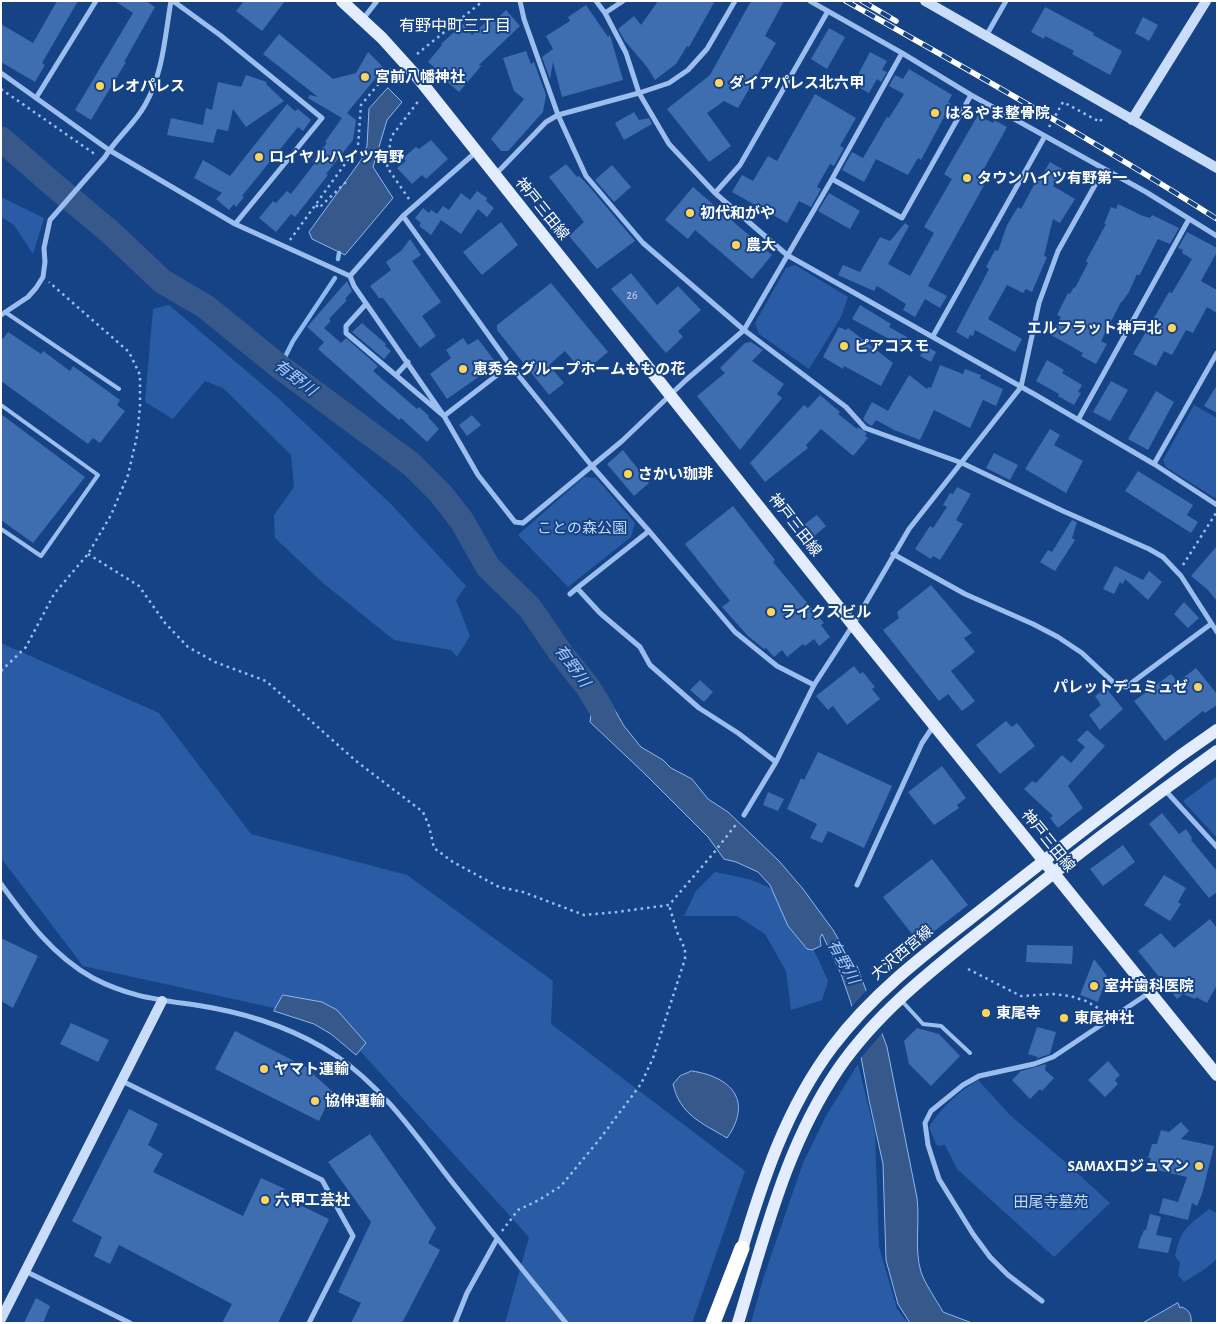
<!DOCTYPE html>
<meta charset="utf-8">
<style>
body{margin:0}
#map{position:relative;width:1218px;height:1324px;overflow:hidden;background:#164386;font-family:"Alegreya Sans",sans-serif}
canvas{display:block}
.frame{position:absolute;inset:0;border:2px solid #fff;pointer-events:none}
</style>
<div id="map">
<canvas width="1218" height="1324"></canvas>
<div class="frame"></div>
</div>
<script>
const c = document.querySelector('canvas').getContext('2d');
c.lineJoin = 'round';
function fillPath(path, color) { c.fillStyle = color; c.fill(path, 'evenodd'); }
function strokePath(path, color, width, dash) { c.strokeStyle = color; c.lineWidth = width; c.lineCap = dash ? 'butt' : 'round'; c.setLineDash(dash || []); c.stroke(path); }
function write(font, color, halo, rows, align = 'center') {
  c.font = font + ' "Alegreya Sans","Noto Sans JP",sans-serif'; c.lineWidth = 4; c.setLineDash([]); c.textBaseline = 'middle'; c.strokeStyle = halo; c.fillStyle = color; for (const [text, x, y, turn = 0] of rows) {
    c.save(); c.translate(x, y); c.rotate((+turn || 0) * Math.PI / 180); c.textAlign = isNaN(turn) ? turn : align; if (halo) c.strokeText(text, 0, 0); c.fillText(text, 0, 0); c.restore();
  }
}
const green = new Path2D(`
 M1 197 44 218 33 254 14 225 1 217Z
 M795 265 848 297 841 317 809 369 759 334 755 323 786 268Z
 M169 305 277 397 391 504 466 586 456 600 470 636 457 657 451 650 394 640 323 583 275 538 274 515 294 487 291 455 223 388 205 381 173 419 145 402 153 309Z
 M1194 405 1217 418V497L1215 498 1166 467 1163 460Z
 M584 477 596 478 635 523 631 537 568 587 518 535Z
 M1 643 159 713 251 834 407 875 553 981 551 1024 745 1171 692 1323H505L529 1237 333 1021 83 966 1 858Z
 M1217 776V838L1183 801Z
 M715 872C733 876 751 878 768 887 792 901 817 955 828 981L822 1000 791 1010 786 971 765 934 737 916H684L696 891Z
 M858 1064 875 1133 879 1247 897 1309 908 1323H751L763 1279 803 1163 826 1116Z
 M978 1080 1010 1115 1064 1161 1110 1203 1054 1257 957 1169 945 1145 937 1146 929 1127C941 1107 959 1092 978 1080Z
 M1209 1209 1217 1213V1259L1205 1269 1184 1282 1178 1275 1180 1263 1175 1256C1181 1228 1188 1226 1209 1209Z`);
const water = new Path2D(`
 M388 88 402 102 387 120 373 167 393 198 345 255 312 239 309 232 361 160 367 146 369 109Z
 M591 678 604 691 624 726 641 747 663 760 671 768 692 779 708 799 728 812 779 861 803 889 833 930 854 966H857L887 1047 917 1198C920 1222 914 1249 921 1272 925 1284 937 1301 943 1312L972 1323H910L898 1304 886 1260 883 1164 869 1100 851 1003 841 974 822 934 820 938 821 946 812 950 807 949 788 926 770 885 758 872 736 862 724 859 708 837 644 773 590 722 591 714 577 689Z
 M283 995 322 1002 337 1010 366 1043 356 1055 331 1034 314 1024 274 1011Z
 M692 1071C732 1077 753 1101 727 1138 702 1123 680 1115 673 1084L680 1076Z
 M1178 1303 1180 1308 1182 1307C1189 1310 1192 1315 1191 1323H1143Z`);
const pier = new Path2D(`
 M868 989 884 1031 859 1060 850 1008Z`);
const stream = new Path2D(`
 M338 259 339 253
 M280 367 293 341 335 278`);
const river = new Path2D(`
 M1 139 55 186 109 231 162 281 206 307 280 367 411 464 441 494 462 521 488 567 530 608 560 652 588 687 603 712`);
const building = new Path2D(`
 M57 1H78L42 63 45 65 35 82 1 62V24L33 43Z
 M115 1H146L155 7 124 62H126L91 120 75 110 133 13Z
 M244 1H285L262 31 236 11Z
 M658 1H715L689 47 687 46 676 64 655 80 647 67 625 41 618 29 634 16 641 25Z
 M751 1H784L765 36 776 43 738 108 724 101 707 113 731 146 709 162 667 109 710 75Z
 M586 5 608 37 610 35 623 80 562 97 553 62 550 79 542 57 553 49 546 36 570 21 568 17Z
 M1045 7 1094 33 1093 35 1122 51 1110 75 1072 54 1074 51 1045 36 1044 39 1031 32Z
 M506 10 520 26 478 66 482 65 459 92 438 74 440 72 428 62 442 45 441 44 463 24 472 35 490 18 494 22Z
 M1143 17 1158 25 1149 41 1135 33Z
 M829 28 845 37 827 69 811 59Z
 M279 34 333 79 356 73 368 52 384 68 347 113 356 120 353 140 326 174 328 175 295 217 291 214 276 232 259 218 273 201 276 203 287 191 291 194 315 163 312 161 327 143 325 142 342 118 308 98 310 95 318 97 263 54Z
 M526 51 531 64 534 62 546 95 543 112 508 151H501L491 139 524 99 514 91 503 58Z
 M870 52 887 61 882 70 887 72 881 82 877 79 869 93 853 84Z
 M909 69 952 95 948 102 951 104 921 160 918 158 908 175 876 159 864 182 842 170 852 152 863 158 887 117 889 118 904 94 889 86 895 75 903 79Z
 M246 75 267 82 266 84 284 101 246 127 233 109 228 131 217 129 213 143 167 135 171 118 203 125 206 108 212 110 218 82 241 87Z
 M815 94 856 118 840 146 844 148 834 166 830 164 819 183 817 187 821 189 811 207 799 201 787 223 732 192 742 175 753 181 768 156 777 161Z
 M287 104 295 111 298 109 311 120 303 131 298 127 242 196 244 197 236 207 234 204 229 210 216 199 222 193 194 178 203 160 230 176Z
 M634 112 639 120 649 118 652 124 624 140 615 123Z
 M978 115 993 123 994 120 1007 127 980 176 987 180 928 286 947 296 940 308 925 299 915 317 903 310 906 304 877 286 874 291 838 275 843 265 860 272 880 237 890 241 905 223 909 226 888 264 910 276 934 233 924 227 952 179 944 174Z
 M431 140 448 159 426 179 422 175 412 184 397 168 406 161 403 158 416 147 419 149Z
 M1050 162 1062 169 1053 186 1075 199 1060 223 1053 219 1044 256 1047 257 1032 292 1026 289 1023 293 1007 285 988 319 1022 339 1015 352 975 330 973 336 970 335 968 339 956 332 989 269 986 267 995 250 998 251 1007 225 1018 207 1021 209 1039 176 1041 177Z
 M566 164 577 177 579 176 588 185 635 241 597 269 569 236 584 222 549 177Z
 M612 165 631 187 614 202 595 180Z
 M693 187 772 255 752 279 695 230 688 239 665 220Z
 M477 191 487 198 486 201 494 208 487 217 478 209 461 234 441 220 431 235 419 226 421 223 415 218 423 208 429 213 431 210 437 214 443 206 449 210 461 193 470 200Z
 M829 193 860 211 850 229 818 211Z
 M1118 204 1143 216 1150 218 1152 215 1179 228 1170 244 1158 239 1139 276 1137 274 1129 292 1122 302H1121L1101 341 1107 344 1096 364 1081 356 1083 353 1051 335 1061 317 1057 315 1068 293 1070 294 1074 287 1075 288 1088 263 1086 261 1106 224H1104L1111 207 1116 209Z
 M501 222 518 245 482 275 463 252Z
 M1187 232 1217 248V252L1201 281 1217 290V313L1207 307 1193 333 1186 330 1172 355 1164 351 1156 366 1133 354 1169 292 1172 293 1192 259 1182 253 1183 250 1178 248Z
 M410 239 421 255 412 261 441 302 422 316 436 336 420 348 383 298H379L370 286 391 270 386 262 401 251Z
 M631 273 657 305 678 286 701 310 678 331 683 337 666 353 611 289Z
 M347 281 352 291 345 299 347 300 329 319 331 321 324 328 341 343 346 338 378 366 373 371 417 409 419 407 429 416 428 417 439 429 427 442 401 418 399 420 387 410 318 349 324 342 307 327Z
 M551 283 608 352 583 373 565 351 549 365 564 383 549 395 497 330V325Z
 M860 305 891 324 889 327 907 337 902 346 852 319Z
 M362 323 386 344 385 346 391 351 384 359 352 332Z
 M839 327 846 330 848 328 893 363 881 386 844 366 843 369 823 357Z
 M8 332 41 354 43 351 70 371 73 366 120 400 117 405 125 411 100 443 93 438 88 444 1 381V341Z
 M463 338 468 345 478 339 497 364 447 399 430 374 451 358 446 350Z
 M751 342 763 350 752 361 784 384 777 394 782 398 740 450 697 396 725 373 720 368 745 343Z
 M926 346 936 352 931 362 920 356Z
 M1047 360 1064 370 1062 373 1082 385 1078 392 1081 393 1074 405 1058 396 1059 394 1036 381Z
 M940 365 963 374 965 369 981 375 980 378 1003 389 996 406 983 400 970 428 934 410 920 440 894 430 876 420 872 426 868 424 863 419 872 402 888 411 909 375 927 389 928 387 931 388Z
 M1111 381 1128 390 1110 421 1093 412Z
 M1217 385V413L1204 406Z
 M1156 391 1174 402 1148 450 1128 439Z
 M820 395 840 412 838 414 857 429 858 427 867 433 865 436 868 438 854 455H852L821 429 806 445 808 448 765 482 750 463 804 405 808 408Z
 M1 414 85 477 33 543 1 520Z
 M472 415 481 425 467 436 459 425Z
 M1050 429 1060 435 1054 445 1083 461 1066 493 1025 469Z
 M623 450 649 483 634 496 607 464Z
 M994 453 1018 465 1010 480 986 468Z
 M1138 471 1193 505 1187 515 1198 522 1191 533 1125 491Z
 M957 487 971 494 956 520 963 524 940 560 933 556 931 559 915 549 930 526 933 528 947 507 943 505 950 493 953 494Z
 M733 506 775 560 773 562 824 623 821 625 830 637 819 646 814 639 805 646 803 644 787 657 782 650 774 657 766 648 764 649 748 636 722 607 730 601 685 544Z
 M817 515 826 526 812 538 802 526Z
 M1072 520 1077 522 1072 538 1075 540 1055 571 1040 562 1048 550 1052 552Z
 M1217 546V601L1207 589 1191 576Z
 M1115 566 1143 580 1149 571 1162 582 1148 600 1125 579 1123 584 1120 582 1114 594 1103 589Z
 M931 585 972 633 964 638 975 652 951 671 975 701 962 711 948 694 939 701 883 630 899 618 897 612Z
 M1184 602 1199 618 1188 628 1174 614Z
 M854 666 860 674 863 672 875 687 872 689 880 699 847 725 833 706 828 710 816 696Z
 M1196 668 1217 694V705L1205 713 1203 711 1165 741 1134 701 1171 674 1178 682Z
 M700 680 713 692 704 702 690 690Z
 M1106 688 1123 709 1100 730 1089 715 1101 705 1095 696Z
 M1006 721 1012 727 1017 723 1035 746 1000 774 976 745Z
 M1087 730 1105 746 1068 786 1083 808 1058 828 1050 818 1053 816 1024 789 1032 781 1036 783 1062 755 1071 763 1085 747 1077 740Z
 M818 752 892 786 864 848 828 831 822 843 810 838 817 824 787 809 801 778 804 780Z
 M942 766 966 798 957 805 959 808 934 825 908 792Z
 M768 792 784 799 778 811 763 805Z
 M1162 813 1179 834 1186 829 1192 838 1191 840 1217 871V892L1209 898 1149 824Z
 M1123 845 1135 862 1103 886 1090 869Z
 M932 859 968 905 919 943 883 897Z
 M1164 875 1186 888 1178 902 1181 904 1170 921 1144 905Z
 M1210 919 1217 928V985L1207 1003 1196 997 1195 999 1183 994 1177 999 1138 951 1161 933 1174 948Z
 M1 938 38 956 13 1008 1 1001Z
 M1027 945 1073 946 1072 964 1026 962Z
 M1094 959 1107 976 1098 1002 1080 995Z
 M71 1023 109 1040 98 1062 60 1044Z
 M1037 1027 1056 1032 1050 1054 1035 1059 1038 1057 1028 1054Z
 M917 1028 939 1034 960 1056 931 1086 909 1064 904 1041Z
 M235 1031 312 1070 311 1072 333 1092 319 1121 215 1069Z
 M1108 1061 1120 1075 1115 1080 1118 1084 1105 1097 1088 1080Z
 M1046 1064 1045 1070 1054 1078 1042 1091 1040 1089 1030 1099 1012 1080 1021 1071Z
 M129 1109 158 1124 148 1145 163 1154 153 1172 243 1216 261 1178 285 1189 281 1196 329 1219 278 1323H222L232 1304 119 1245 110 1264 94 1256 102 1237 72 1221Z
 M1181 1122 1189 1131 1181 1139 1214 1146 1202 1194 1197 1206 1192 1203 1188 1220 1159 1213 1163 1198 1178 1202 1187 1177 1148 1168 1151 1158H1148L1152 1144H1157L1161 1130 1169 1132Z
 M370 1134 436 1228 428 1243 440 1250 402 1323H351L361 1303 338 1292 371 1222 328 1162Z
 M1150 1214 1161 1217 1156 1235 1172 1238 1168 1253 1138 1248 1141 1236H1142L1144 1230H1146Z
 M36 1298 50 1306 43 1323H24Z`);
const path = new Path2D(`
 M417 54 483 1
 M1 89 96 155
 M1049 127 1063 102 1100 122 1102 118
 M409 199 387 167 391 137 420 99
 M316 205 319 208 346 182
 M290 240 358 146 361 105 391 69
 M88 554 139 586 165 623 188 647 215 662 266 681 356 761 423 812 429 826 434 848 453 862 499 887 523 892 584 915 617 912 669 905 712 855 738 822
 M1183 565 1216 513
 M1 671 26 647 54 594 88 554 111 515 128 475 137 436 140 407V375L129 352 49 282
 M968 969 1021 996 1053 994 1070 996 1086 1001 1105 1012
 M502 1231 518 1210 539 1200 561 1186 599 1140 641 1084 653 1058 685 959V949L677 932 669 905`);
const lane = new Path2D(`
 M5 312 119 389
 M1 405 98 475 41 556 1 529
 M901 1000 923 1024 941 1026 970 1053`);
const street = new Path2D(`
 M173 1 220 35 322 118 235 224
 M520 1 524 19 558 115 586 176 643 243 744 330 846 407 865 428 962 463 1063 511 1149 549 1163 557 1181 576 1217 632
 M596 1 605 13 626 53 639 93 669 144 715 193 787 255 1034 394 1154 464 1217 505
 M810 1 902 53 971 95 1146 192 1217 236
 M605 13 623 1
 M363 19 377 1
 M986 36 1006 1
 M1 73 109 150 235 224 350 276 403 216 476 152
 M36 98 96 1
 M495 175 546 122 558 115 639 93 669 83 688 70 707 49 735 1
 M832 179 902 218 971 95
 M715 193 740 165 828 11
 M403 216 510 365 591 465 649 531 735 632 777 666 814 685
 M350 276 354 286 444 416 478 475 515 522 523 523 622 441 686 380 744 330 832 179 902 53
 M366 304 346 326V333L444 416 510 365
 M1 315 28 297 36 288 43 277 45 262 44 248 50 220 105 157C116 138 134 125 145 105 163 74 165 36 171 1
 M933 336 1045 136
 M396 375 408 362
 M1078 420 1189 219
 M1154 464 1217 353
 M649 531 577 588 600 613 640 647 650 665 699 708 738 733 776 762
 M893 554 965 594 1033 624 1058 637 1082 653 1115 684 1126 687 1211 624
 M570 594 577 588
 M1164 789 1217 847
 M744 815 776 762 814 685 853 625 909 529 1021 387 1039 303 1058 251 1104 169
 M1 884C27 920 53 956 93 978 135 1000 168 1000 213 1008 256 1016 298 1031 335 1055 383 1087 417 1137 452 1182 490 1230 528 1276 566 1323
 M857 885 922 743 934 725
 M122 1081 322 1180 353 1236 309 1323
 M25 1271 130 1323
 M1042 1301 1008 1275 990 1257 973 1234 939 1179 928 1145 925 1123 931 1111 963 1085 979 1076 1034 1064 1053 1057 1149 993
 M455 1323 467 1293 497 1239`);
const secondary = new Path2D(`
 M925 1 1217 168
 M1132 120 1206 1
 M1 1319 162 1001`);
const primary = new Path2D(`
 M342 1 382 38 419 79 853 625 1217 1075
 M740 1256C762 1182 786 1108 833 1046 876 989 933 948 989 904 1052 854 1116 805 1180 756L1217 730
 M738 1323C765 1235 786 1145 839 1068 879 1010 937 966 992 922 1065 863 1140 806 1217 751`);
const highway = new Path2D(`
 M713 1323 742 1248`);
const rail = new Path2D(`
 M846 1C971 71 1096 142 1217 219
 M862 1 896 21`);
const markers = [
 [365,77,5,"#ffd559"],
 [719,83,5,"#ffd559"],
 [100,86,5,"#ffd559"],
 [935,113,5,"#ffd559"],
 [259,157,5,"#ffd559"],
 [967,178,5,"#ffd559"],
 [690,213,5,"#ffd559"],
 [736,245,5,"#ffd559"],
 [1172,328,5,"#ffd559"],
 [844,346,5,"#ffd559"],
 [463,369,5,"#ffd559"],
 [628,474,5,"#ffd559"],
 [771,612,5,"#ffd559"],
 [1198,687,5,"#ffd559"],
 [1094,986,5,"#ffd559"],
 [986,1013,5,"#ffd559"],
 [1064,1018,5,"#ffd559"],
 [264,1069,5,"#ffd559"],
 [315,1101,5,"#ffd559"],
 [1199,1166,5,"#ffd559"],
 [265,1200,5,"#ffd559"]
];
const numberNames = [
 ["26",632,295]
];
const poiNames = [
 ["宮前八幡神社",375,77],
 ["ダイアパレス北六甲",729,83],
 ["レオパレス",110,86],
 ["はるやま整骨院",945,113],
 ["ロイヤルハイツ有野",269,157],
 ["タウンハイツ有野第一",977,178],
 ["初代和がや",700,213],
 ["農大",746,245],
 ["エルフラット神戸北",1162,328,"right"],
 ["ピアコスモ",854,346],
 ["恵秀会 グループホームももの花",473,369],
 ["さかい珈琲",638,474],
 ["ライクスビル",781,612],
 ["パレットデュミュゼ",1188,687,"right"],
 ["室井歯科医院",1104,986],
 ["東尾寺",996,1013],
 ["東尾神社",1074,1018],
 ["ヤマト運輸",274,1069],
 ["協伸運輸",325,1101],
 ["SAMAXロジュマン",1189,1166,"right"],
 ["六甲工芸社",275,1200]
];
const streetNames = [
 ["神戸三田線",542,209,51],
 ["神戸三田線",795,525,52],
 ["神戸三田線",1048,841,51],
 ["大沢西宮線",902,953,-40]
];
const parkNames = [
 ["ことの森公園",582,528],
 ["田尾寺墓苑",1051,1202]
];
const neighbourhoodNames = [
 ["有野中町三丁目",455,26]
];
const waterNames = [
 ["有野川",295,378,37],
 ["有野川",572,666,54],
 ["有野川",843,962,61]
];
fillPath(green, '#295ca5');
fillPath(water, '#36588a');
strokePath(water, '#8eb8f0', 1);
fillPath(pier, '#164386');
strokePath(stream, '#8eb8f0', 4.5);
strokePath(river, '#36588a', 25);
fillPath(building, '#3e6db0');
strokePath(path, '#9cbeee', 2.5, [2.5, 4]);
strokePath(lane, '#9cbeee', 4);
strokePath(street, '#9cbeee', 5);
strokePath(secondary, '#c9dcfa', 10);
strokePath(primary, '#e3edff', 12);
strokePath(highway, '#fff', 15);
strokePath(rail, '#fff', 5.5);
strokePath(rail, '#164386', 4, [11]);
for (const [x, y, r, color] of markers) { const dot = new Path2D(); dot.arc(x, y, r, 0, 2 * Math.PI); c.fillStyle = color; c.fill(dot); strokePath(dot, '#164386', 2); }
write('12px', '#cfdaeb', null, numberNames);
write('bold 15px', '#fff', '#164386', poiNames, 'left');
write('15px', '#fff', '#164386', streetNames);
write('15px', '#c2d9fa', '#164386', parkNames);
write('16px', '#fff', '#164386', neighbourhoodNames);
write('italic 16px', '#a8c8f5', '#164386', waterNames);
</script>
